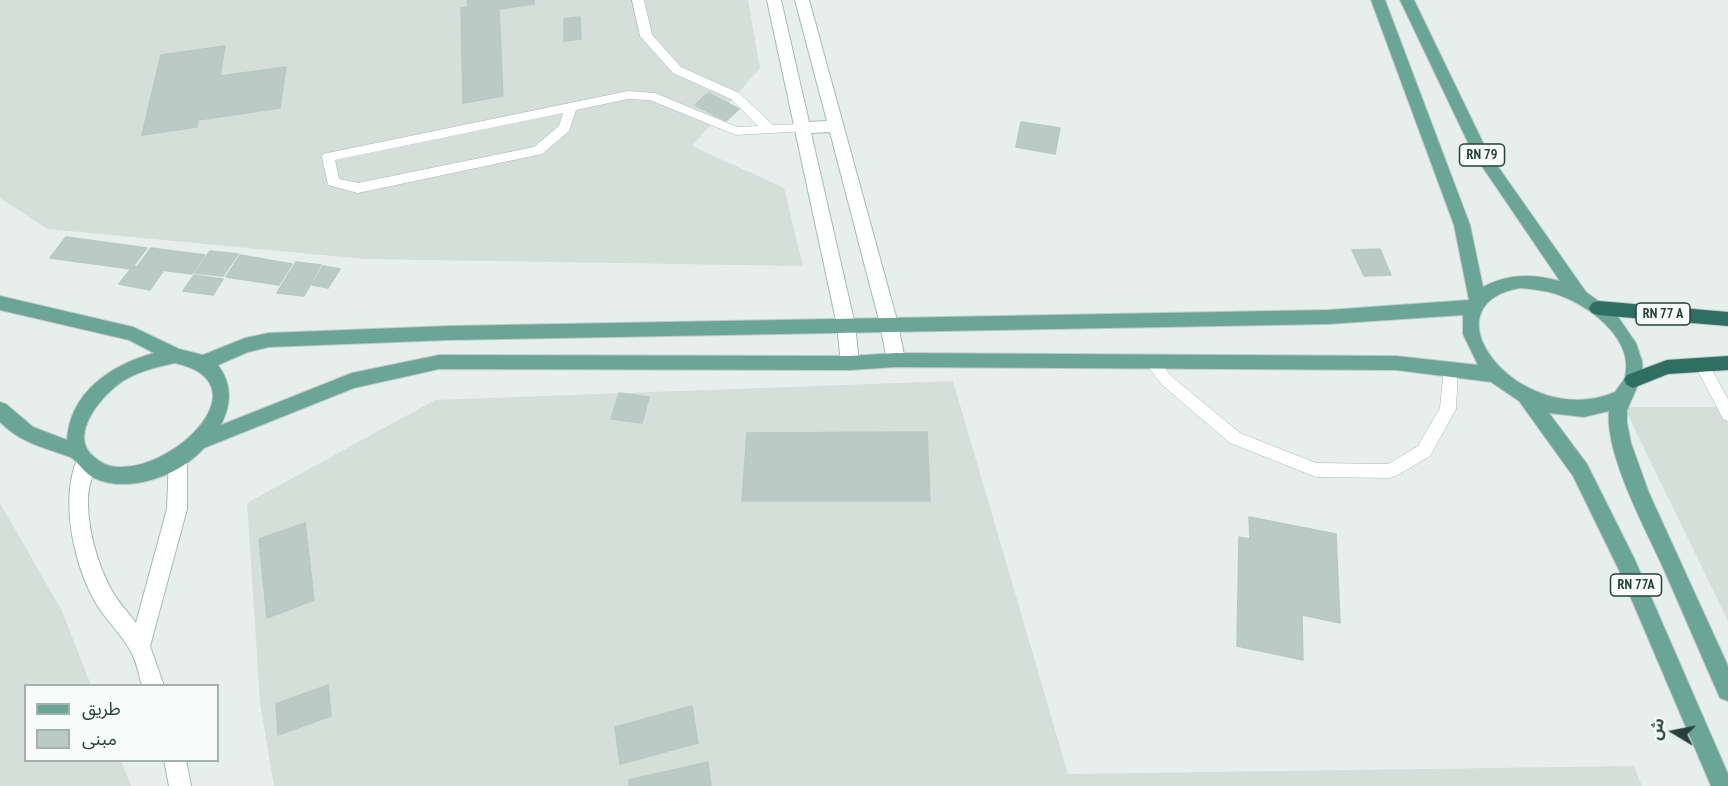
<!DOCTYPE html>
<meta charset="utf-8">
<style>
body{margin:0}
#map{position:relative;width:1728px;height:786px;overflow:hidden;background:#e6efeb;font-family:"PT Sans Narrow","Noto Sans Arabic",sans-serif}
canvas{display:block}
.legend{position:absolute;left:24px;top:684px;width:195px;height:78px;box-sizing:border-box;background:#f7fbf9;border:2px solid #a3b1ad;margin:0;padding:8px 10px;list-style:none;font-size:18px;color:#24423a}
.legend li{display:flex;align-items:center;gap:12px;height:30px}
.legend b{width:30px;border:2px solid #a3b1ad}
.north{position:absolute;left:1644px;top:702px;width:60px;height:60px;-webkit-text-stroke:4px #f7fbf9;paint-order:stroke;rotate:280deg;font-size:16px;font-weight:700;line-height:24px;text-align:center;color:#24423a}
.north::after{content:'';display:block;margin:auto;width:21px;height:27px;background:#24423a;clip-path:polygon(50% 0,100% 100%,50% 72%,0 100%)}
</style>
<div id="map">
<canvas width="1728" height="786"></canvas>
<ul class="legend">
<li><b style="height:8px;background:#6aa596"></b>طريق</li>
<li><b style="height:16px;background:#bbcac4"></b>مبنى</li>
</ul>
<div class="north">ش</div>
</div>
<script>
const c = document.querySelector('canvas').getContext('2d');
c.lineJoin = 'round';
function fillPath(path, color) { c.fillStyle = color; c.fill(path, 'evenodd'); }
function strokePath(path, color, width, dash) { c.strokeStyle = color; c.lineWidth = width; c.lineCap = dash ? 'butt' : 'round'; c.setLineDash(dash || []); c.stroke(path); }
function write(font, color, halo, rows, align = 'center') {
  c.font = font + ' "PT Sans Narrow",sans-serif'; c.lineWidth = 4.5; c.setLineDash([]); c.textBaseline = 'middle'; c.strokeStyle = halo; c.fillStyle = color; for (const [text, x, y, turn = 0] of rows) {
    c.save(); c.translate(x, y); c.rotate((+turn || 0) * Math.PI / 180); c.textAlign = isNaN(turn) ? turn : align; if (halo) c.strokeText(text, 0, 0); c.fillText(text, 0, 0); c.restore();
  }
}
const built = new Path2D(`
 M0 0H748L760 68 692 146 784 188 803 266 364 259 47 229 0 198Z
 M953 381 1068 774 1634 766 1642 786H274L260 702 247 503 435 400Z
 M1624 407H1728V621Z
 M0 503 62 611 91 685 26 686V760L121 761 131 786H0Z`);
const building = new Path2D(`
 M467 0H534V4L499 9 503 96 463 103 461 8 468 7Z
 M580 17 581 39 564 41V19Z
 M225 46 220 76 286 67 280 108 198 120 197 127 142 135 161 55Z
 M708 93 739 109 726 121 695 105Z
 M1021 122 1060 128 1055 154 1016 147Z
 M66 237 147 248 131 269 50 258Z
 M151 248 205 255 192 274 137 267Z
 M1380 249 1391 275 1364 276 1352 250Z
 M210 251 238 254 223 276 195 273Z
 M240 255 292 264 279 285 226 277Z
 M296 262 321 265 304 296 277 293Z
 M133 266 163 271 150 290 119 284Z
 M323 266 340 269 328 288 312 285Z
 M194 275 223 279 213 295 183 291Z
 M619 393 649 397 642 423 611 419Z
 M927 432 930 501H742L747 433Z
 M1249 517 1336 534 1340 623 1302 615 1303 660 1237 646 1239 537 1250 539Z
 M305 523 314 600 267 618 259 539Z
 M328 685 331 716 278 735 276 704Z
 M692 706 698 743 620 764 615 727Z
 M708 762 711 786H629V780Z`);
const lane = new Path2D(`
 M632 0H644L652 35 681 67 739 93 773 125 802 124 808 128 806 131 736 135 650 100 628 99 576 110 569 131 542 154 358 193 328 185 322 157 323 154 628 91 655 93 737 127 758 126 731 99 673 73 640 36ZM563 113 559 126 534 147 358 183 339 179 335 160Z
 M1151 355 1156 357 1171 376 1240 433 1316 463 1388 464 1418 446 1440 408 1444 369 1446 365 1451 363 1456 365 1458 369 1456 409 1430 456 1396 476 1390 478 1316 477 1230 443 1161 384 1144 361 1146 357Z
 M1702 359 1707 361 1728 399V421L1723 419 1695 365 1697 361Z`);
const secondary = new Path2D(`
 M767 0H781L809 122 827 121 795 0H809L898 324 905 360 902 365 896 367 890 365 887 360 880 324 830 132 811 133 855 325 859 363 856 368 850 370 844 368 841 363 837 325Z
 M178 451 185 453 187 459V509L150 646 164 686H142C139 674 136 660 130 650 121 634 107 621 97 605 74 566 59 500 78 457L85 455 92 457C97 470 88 485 88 498 87 527 97 563 111 589 117 601 128 612 136 623L167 509 169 459 171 453Z
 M164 760H186L191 786H169Z`);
const primary = new Path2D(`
 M1371 0H1385L1470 225 1483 287C1509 273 1532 274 1560 281L1473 153 1400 0H1414L1487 151 1586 292 1616 314 1636 343 1642 361 1643 374 1627 410V423L1631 443 1649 493 1728 666V701L1720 698C1700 653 1681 608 1661 563 1643 524 1605 453 1609 411L1584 417 1549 413 1587 464 1634 558 1728 774V786H1711L1619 570 1573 476 1519 401 1491 382 1396 370 896 367 850 370 439 369 354 388 204 448C179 476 129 494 94 478 84 473 77 460 70 457 43 447 21 443 0 422V402L6 404 33 427 67 440C70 392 111 365 154 353L129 340 0 310V296L133 327 179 349 203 355 245 338 269 333 449 326 1328 310 1469 300 1454 225ZM1520 288C1532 289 1544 290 1556 294 1587 304 1635 338 1625 377 1623 382 1618 387 1615 392 1522 432 1420 306 1520 288ZM1463 315V334L1478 365 1396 356 896 353 850 356 439 355 352 373 221 425C232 403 232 384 218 365L248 352 269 347 449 340 1328 324ZM175 363C264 383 176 470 118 467 108 467 101 463 93 456 68 434 103 394 123 381 139 371 157 367 175 363Z`);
const highway = new Path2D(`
 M1598 301 1728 312V326L1598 315 1592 313 1589 308 1592 303Z
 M1728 356V370L1668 374 1633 388 1627 385 1624 380 1627 375 1667 360Z`);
const shields = [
 [1482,155,45],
 [1663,314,54],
 [1636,585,51]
];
const shieldNames = [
 ["RN 79",1482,155],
 ["RN 77 A",1663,314],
 ["RN 77A",1636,585]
];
fillPath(built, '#d4dfda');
fillPath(building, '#bbcac4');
strokePath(building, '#b8c9c2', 1.5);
strokePath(lane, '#a8b8b2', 1);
strokePath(secondary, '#a4bbb3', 2);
strokePath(primary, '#c2cac8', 2);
strokePath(highway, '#c2cac8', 2);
fillPath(lane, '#fff');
fillPath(secondary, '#fff');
fillPath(primary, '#6aa596');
fillPath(highway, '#2f6f62');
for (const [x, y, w] of shields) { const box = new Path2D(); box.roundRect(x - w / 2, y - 11, w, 22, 4.5); c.fillStyle = '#f7fbf9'; c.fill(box); strokePath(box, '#24423a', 1.5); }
write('bold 14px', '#24423a', null, shieldNames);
</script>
